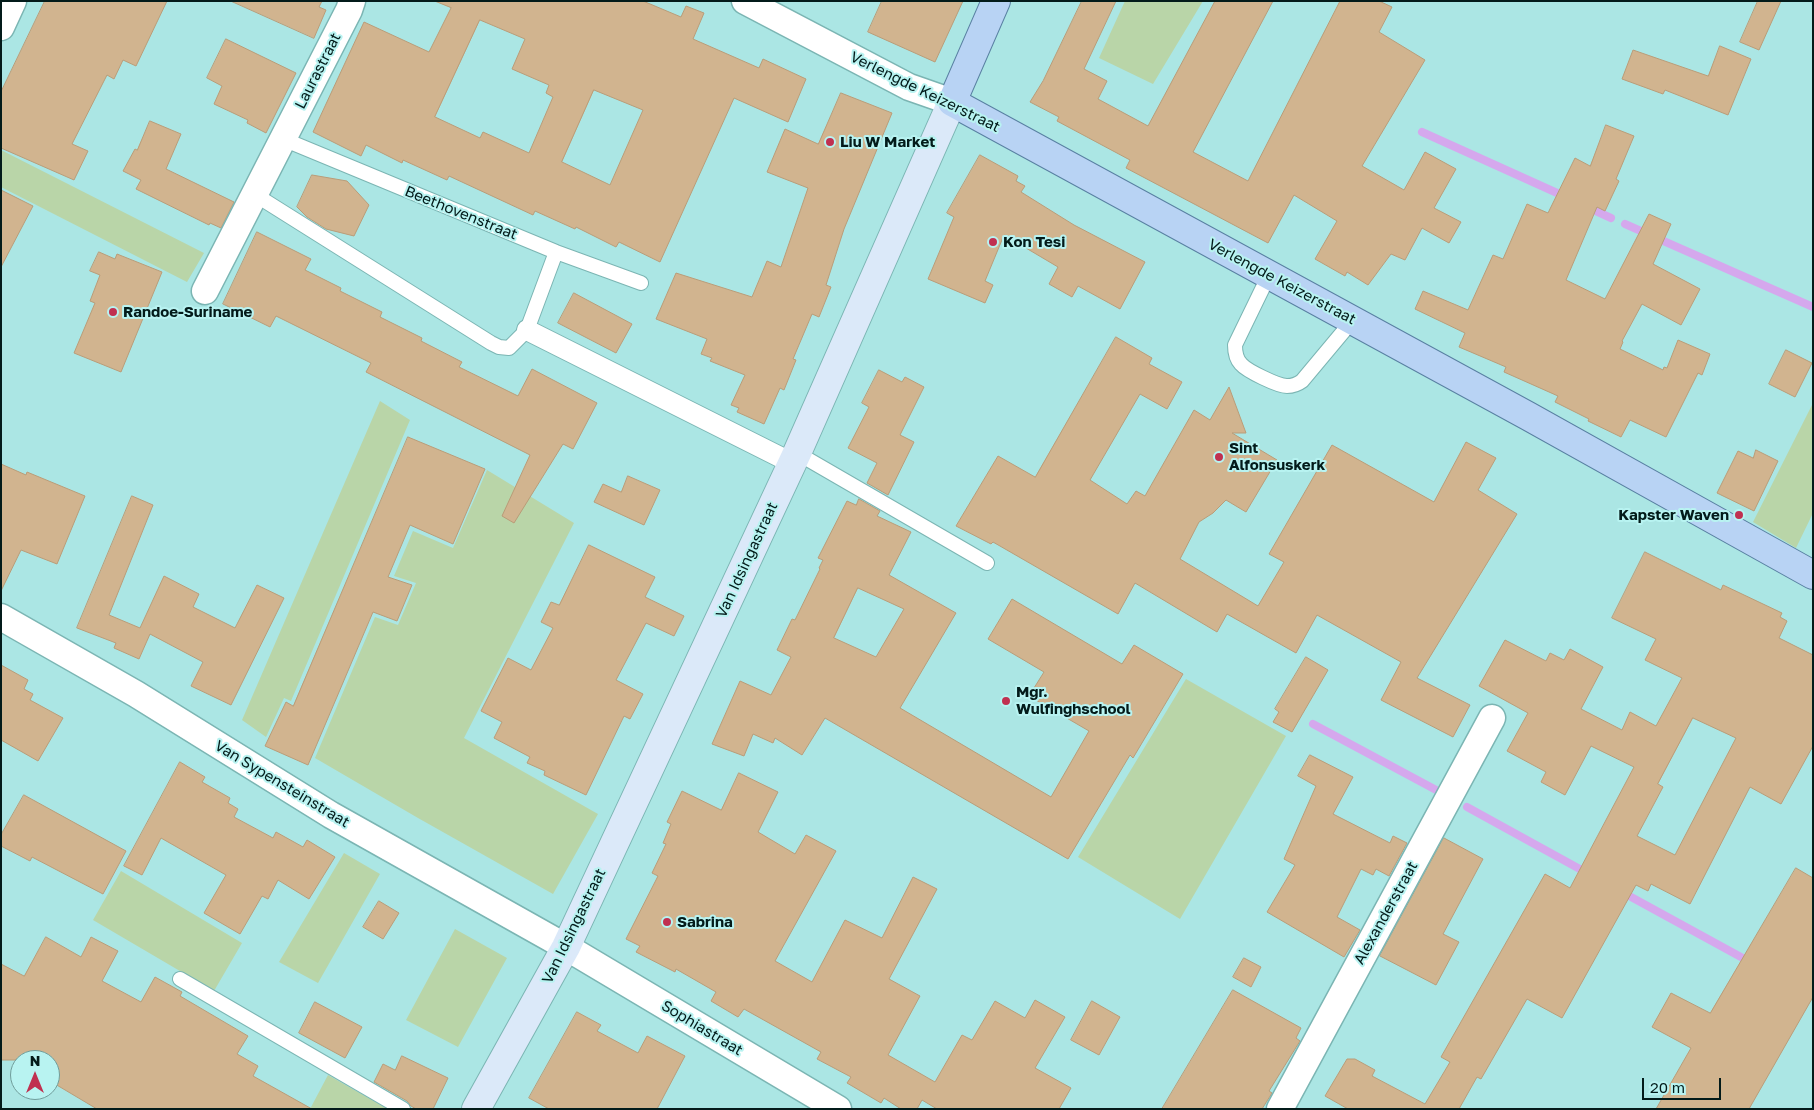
<!DOCTYPE html>
<style>
body{margin:0}
#map{position:relative;width:1814px;height:1110px;overflow:hidden;background:#abe6e4;font-family:"Golos Text",sans-serif}
canvas{display:block}
.frame{position:absolute;inset:0;border:2px solid #031b1a;pointer-events:none}
.north{position:absolute;left:10px;top:1050px;width:50px;height:50px;box-sizing:border-box;background:#b8f3f1;border:1px solid #709d9b;border-radius:50%;rotate:0deg;font-size:14px;font-weight:700;line-height:20px;text-align:center;color:#031b1a}
.north::after{content:'';display:block;margin:auto;width:18px;height:22px;background:#c03050;clip-path:polygon(50% 0,100% 100%,50% 72%,0 100%)}
.scale{position:absolute;left:1642px;top:1078px;width:79px;height:22px;box-sizing:border-box;border:2px solid #031b1a;border-top:0;padding-left:6px;font-size:15px;line-height:18px;white-space:nowrap;color:#031b1a;-webkit-text-stroke:4px #b8f3f1;paint-order:stroke}
</style>
<div id="map">
<canvas width="1814" height="1110"></canvas>
<div class="frame"></div>
<div class="north">N</div>
<div class="scale">20 m</div>
</div>
<script>
const c = document.querySelector('canvas').getContext('2d');
c.lineJoin = 'round';
function fillPath(path, color) { c.fillStyle = color; c.fill(path, 'evenodd'); }
function strokePath(path, color, width, dash) { c.strokeStyle = color; c.lineWidth = width; c.lineCap = dash ? 'butt' : 'round'; c.setLineDash(dash || []); c.stroke(path); }
function write(font, color, halo, rows, align = 'center') {
  c.font = font + ' "Golos Text",sans-serif'; c.lineWidth = 4; c.setLineDash([]); c.textBaseline = 'middle'; c.strokeStyle = halo; c.fillStyle = color; for (const [text, x, y, turn = 0] of rows) {
    c.save(); c.translate(x, y); c.rotate((+turn || 0) * Math.PI / 180); c.textAlign = isNaN(turn) ? turn : align; if (halo) c.strokeText(text, 0, 0); c.fillText(text, 0, 0); c.restore();
  }
}
const green = new Path2D(`
 M1125 1H1203L1153 84 1099 58Z
 M1 150 204 253 187 282 1 187Z
 M380 401 410 420 291 701 284 698 266 737 242 720Z
 M1813 403V513L1796 548 1753 522Z
 M487 470 574 523 464 738 598 814 553 894 418 818 315 758 375 617 398 625 416 583 394 576 413 531 453 548Z
 M1186 679 1286 736 1180 919 1078 857Z
 M344 853 380 874 318 983 279 962Z
 M121 871 242 943 214 991 93 920Z
 M455 929 507 958 458 1047 406 1020Z
 M328 1075 388 1109H310Z`);
const stream = new Path2D(`
 M1422 132 1566 197
 M1587 207 1611 218
 M1625 224 1813 307
 M1313 724 1438 791
 M1467 807 1587 873
 M1622 892 1750 962`);
const building = new Path2D(`
 M45 1H167L136 66 123 60 114 79 107 75 72 144 88 151 74 180 1 148V92Z
 M231 1H322L319 7 326 10 314 38Z
 M435 1H643L681 17 686 6 704 13 693 39 759 68 763 59 806 79 788 122 734 98 660 262 619 242 616 247 576 227 575 229 535 211 533 215 449 176 447 180 403 160 402 163 366 145 361 156 313 132 364 22 429 52 451 8ZM480 20 525 39 512 69 549 85 546 93 553 97 529 153 483 132 480 138 435 117ZM594 90 643 110 610 185 562 162Z
 M882 1H963L935 62 868 32Z
 M1082 1H1116L1084 69 1107 81 1098 99 1148 126 1215 1H1273L1193 152 1248 181 1340 1H1379L1392 7 1379 32 1425 60 1362 166 1404 190 1425 152 1456 169 1434 208 1461 222 1449 243 1422 228 1405 260 1391 254 1368 285 1347 272 1345 276 1315 259 1337 221 1294 195 1268 243 1126 168 1130 160 1057 121 1059 117 1030 102 1043 81Z
 M1758 1H1781L1759 50 1740 42Z
 M226 39 296 73 266 133 247 123 248 120 214 104 222 86 207 78Z
 M1720 46 1751 59 1728 115 1665 90 1663 94 1622 79 1633 50 1708 76Z
 M841 93 892 113 844 229 826 285 831 287 819 317 812 314 793 359 796 360 784 390 780 388 764 424 737 412 739 408 731 405 745 375 710 361 712 358 701 354 707 339 656 319 676 273 752 297 767 261 781 267 808 188 767 172 785 129 818 144Z
 M150 121 181 134 166 169 234 202 221 228 210 223 209 225 136 189 141 180 123 171 135 149 137 150Z
 M1606 125 1634 136 1616 179 1619 181 1605 211 1597 207 1566 280 1605 299 1649 214 1671 224 1653 264 1700 289 1681 325 1642 304 1622 341 1623 342 1620 349 1663 370 1664 367 1667 368 1678 340 1710 354 1702 375 1698 373 1666 437 1630 420 1621 437 1588 421 1589 419 1555 402 1558 396 1504 372 1506 367 1459 347 1465 333 1415 309 1423 291 1468 310 1493 255 1503 259 1527 204 1548 213 1575 158 1590 166Z
 M980 155 1018 176 1016 181 1025 186 1021 192 1074 225 1145 262 1120 309 1078 286 1072 297 1049 284 1058 267 1004 235 985 281 993 285 985 303 928 279 954 217 947 213Z
 M312 175 347 181 369 205 354 236 326 229 307 217 297 207Z
 M1 190 33 206 1 267Z
 M257 232 311 259 305 270 341 288 340 291 382 312 380 317 422 338 421 341 462 362 459 367 518 396 532 369 597 403 573 449 563 444 514 523 502 516 530 455 366 372 371 363 276 316 270 327 223 304Z
 M99 252 115 259 117 254 162 272 121 372 74 353 95 303 90 301 100 275 90 271Z
 M574 293 632 324 616 353 558 323Z
 M1116 337 1152 358 1149 364 1182 382 1167 409 1140 394 1090 480 1127 504 1136 491 1145 496 1194 410 1210 420 1229 387 1246 433H1232L1277 460 1246 512 1226 500 1213 513 1199 522 1180 559 1258 606 1284 562 1269 554 1332 445 1434 502 1466 442 1496 458 1478 490 1517 514 1417 678 1470 705 1453 737 1381 700 1401 662 1317 615 1296 653 1227 614 1217 632 1135 583 1118 614 993 542 991 544 956 526 998 456 1035 477Z
 M1786 350 1812 363 1795 397 1769 384Z
 M879 370 902 382 905 377 924 387 900 435 914 442 888 495 867 483 877 463 848 448 869 407 862 403Z
 M408 437 485 469 453 544 410 525 388 577 412 585 397 621 373 612 308 765 265 746 286 702 293 706Z
 M1756 450 1778 461 1754 511 1717 493 1738 451 1753 458Z
 M1 464 26 475 27 472 85 496 57 564 21 550 1 591Z
 M628 476 660 490 644 525 594 502 603 484 621 492Z
 M132 496 153 505 109 615 140 628 164 576 199 594 193 607 235 628 257 585 284 598 231 705 191 686 203 662 150 634 139 659 114 648 116 643 77 628Z
 M859 499 880 511 877 516 911 532 889 575 956 613 900 708 1051 797 1089 731 1029 696 1044 672 988 639 1012 599 1122 664 1134 645 1183 674 1133 758 1130 755 1068 859 825 718 802 755 775 738 773 743 753 734 744 756 712 744 740 681 771 695 791 657 777 650 792 619 795 620 820 569 819 568 823 560 818 558 847 501 856 505ZM858 588 904 609 876 657 834 638Z
 M589 545 655 577 645 597 684 616 674 636 646 623 616 680 643 694 630 719 624 716 586 795 544 775 545 771 527 763 530 757 494 738 502 722 481 711 508 658 531 670 553 628 541 622 551 602 559 605Z
 M1645 552 1721 590 1723 585 1782 613 1780 617 1787 621 1779 638 1813 655V746L1781 804 1750 787 1690 904 1651 884 1648 891 1636 885 1562 1018 1527 999 1481 1079 1477 1077 1459 1109H1348L1325 1096 1347 1059H1355L1375 1070 1372 1076 1425 1104 1450 1062 1441 1057 1545 874 1570 888 1634 767 1591 746 1565 795 1541 782 1546 772 1507 751 1528 713 1479 686 1505 640 1546 661 1550 653 1564 660 1570 649 1603 667 1581 709 1622 730 1630 712 1656 726 1682 678 1645 660 1656 639 1612 618ZM1693 718 1736 738 1675 855 1637 836 1663 787 1658 784Z
 M1306 657 1328 670 1292 732 1273 722 1279 712 1275 709Z
 M1 665 28 680 24 689 33 694 30 700 63 718 38 761 1 740Z
 M1310 755 1353 777 1333 814 1390 843 1393 836 1407 843 1389 876 1376 869 1373 875 1361 869 1337 917 1360 930 1344 957 1267 912 1295 865 1284 859 1316 786 1298 776Z
 M180 762 205 777 202 782 230 798 228 803 238 809 234 817 273 838 276 832 303 847 307 840 335 857 309 899 278 880 268 899 262 896 240 934 204 913 226 875 161 838 142 875 124 866Z
 M739 773 778 792 758 832 795 854 806 835 836 851 775 961 812 982 845 920 882 938 913 877 937 889 889 979 920 996 888 1055 935 1082 962 1035 972 1040 995 1001 1025 1018 1035 1000 1065 1017 1035 1068 1071 1088 1059 1109H937L922 1100 917 1109H901L884 1098 881 1103 847 1083 851 1077 817 1059 821 1052 744 1009 738 1017 711 1001 716 992 676 969 675 972 636 952 640 946 626 939 658 876 652 873 666 844 663 843 671 824 667 822 682 791 721 810Z
 M24 795 126 851 103 894 32 857 30 861 1 846V835Z
 M1444 838 1483 859 1443 934 1459 942 1436 985 1380 956Z
 M1796 868 1813 878V997L1749 1109H1656L1691 1048 1652 1027 1671 993 1710 1013Z
 M379 901 399 913 383 939 363 927Z
 M46 937 81 957 91 937 118 951 102 981 141 1002 155 977 182 992 180 996 248 1036 237 1054 258 1066 253 1076 312 1109H97L50 1081V1060H1V964L24 976Z
 M1244 958 1261 967 1251 987 1233 977Z
 M1233 990 1301 1028 1296 1038 1300 1041 1269 1091 1272 1093 1262 1109H1162Z
 M1092 1001 1120 1017 1099 1055 1071 1040Z
 M315 1002 362 1027 345 1058 299 1033Z
 M577 1012 601 1025 597 1031 638 1053 647 1036 685 1056 657 1109H549L529 1098Z
 M402 1056 448 1078 433 1109H416L411 1106 407 1101 374 1082 383 1064 395 1070Z`);
const service = new Path2D(`
 M283 139 556 252 641 283
 M254 194 491 343 499 347 509 348 527 330 556 252
 M1269 275 1235 345C1235 351 1236 359 1241 364 1247 371 1278 386 1287 386 1293 386 1298 384 1302 381L1353 320
 M797 453 987 563
 M180 979 403 1109`);
const pedestrian = new Path2D(`
 M527 330 792 463`);
const minor = new Path2D(`
 M745 1 909 87 952 102
 M1 27 13 1
 M205 291 349 10 352 1
 M1 617 136 694 331 815 566 947 838 1109
 M1280 1109 1492 718`);
const secondary = new Path2D(`
 M476 1109 566 947 797 453 952 102`);
const primary = new Path2D(`
 M996 1 952 102 1528 416 1813 575`);
const markers = [
 [830,142,5,"#c03050"],
 [993,242,5,"#c03050"],
 [113,312,5,"#c03050"],
 [1219,457,5,"#c03050"],
 [1739,515,5,"#c03050"],
 [1006,701,5,"#c03050"],
 [667,922,5,"#c03050"]
];
const streetNames = [
 ["Laurastraat",318,71,-63],
 ["Verlengde Keizerstraat",925,92,26],
 ["Beethovenstraat",461,213,22],
 ["Verlengde Keizerstraat",1282,282,28],
 ["Van Idsingastraat",747,560,-65],
 ["Van Sypensteinstraat",282,784,31],
 ["Alexanderstraat",1386,913,-61],
 ["Van Idsingastraat",574,926,-64],
 ["Sophiastraat",702,1028,31]
];
const poiNames = [
 ["Liu W Market",840,142],
 ["Kon Tesi",1003,242],
 ["Randoe-Suriname",123,312],
 ["Sint",1229,448],
 ["Alfonsuskerk",1229,465],
 ["Kapster Waven",1729,515,"right"],
 ["Mgr.",1016,692],
 ["Wulfinghschool",1016,709],
 ["Sabrina",677,922]
];
fillPath(green, '#b9d5a8');
strokePath(stream, '#d5a8ed', 8);
fillPath(building, '#d1b48f');
strokePath(building, '#b99c78', 1);
strokePath(service, '#7bb5b3', 16);
strokePath(pedestrian, '#7bb5b3', 22);
strokePath(minor, '#7bb5b3', 29);
strokePath(secondary, '#7bb5b3', 30);
strokePath(primary, '#5980a2', 30);
strokePath(service, '#fff', 14);
strokePath(pedestrian, '#fff', 20);
strokePath(minor, '#fff', 26);
strokePath(secondary, '#dbe9f9', 28);
strokePath(primary, '#b8d3f4', 28);
for (const [x, y, r, color] of markers) { const dot = new Path2D(); dot.arc(x, y, r, 0, 2 * Math.PI); c.fillStyle = color; c.fill(dot); strokePath(dot, '#b8f3f1', 2); }
write('15px', '#031b1a', '#b8f3f1', streetNames);
write('bold 15px', '#031b1a', '#b8f3f1', poiNames, 'left');
</script>
